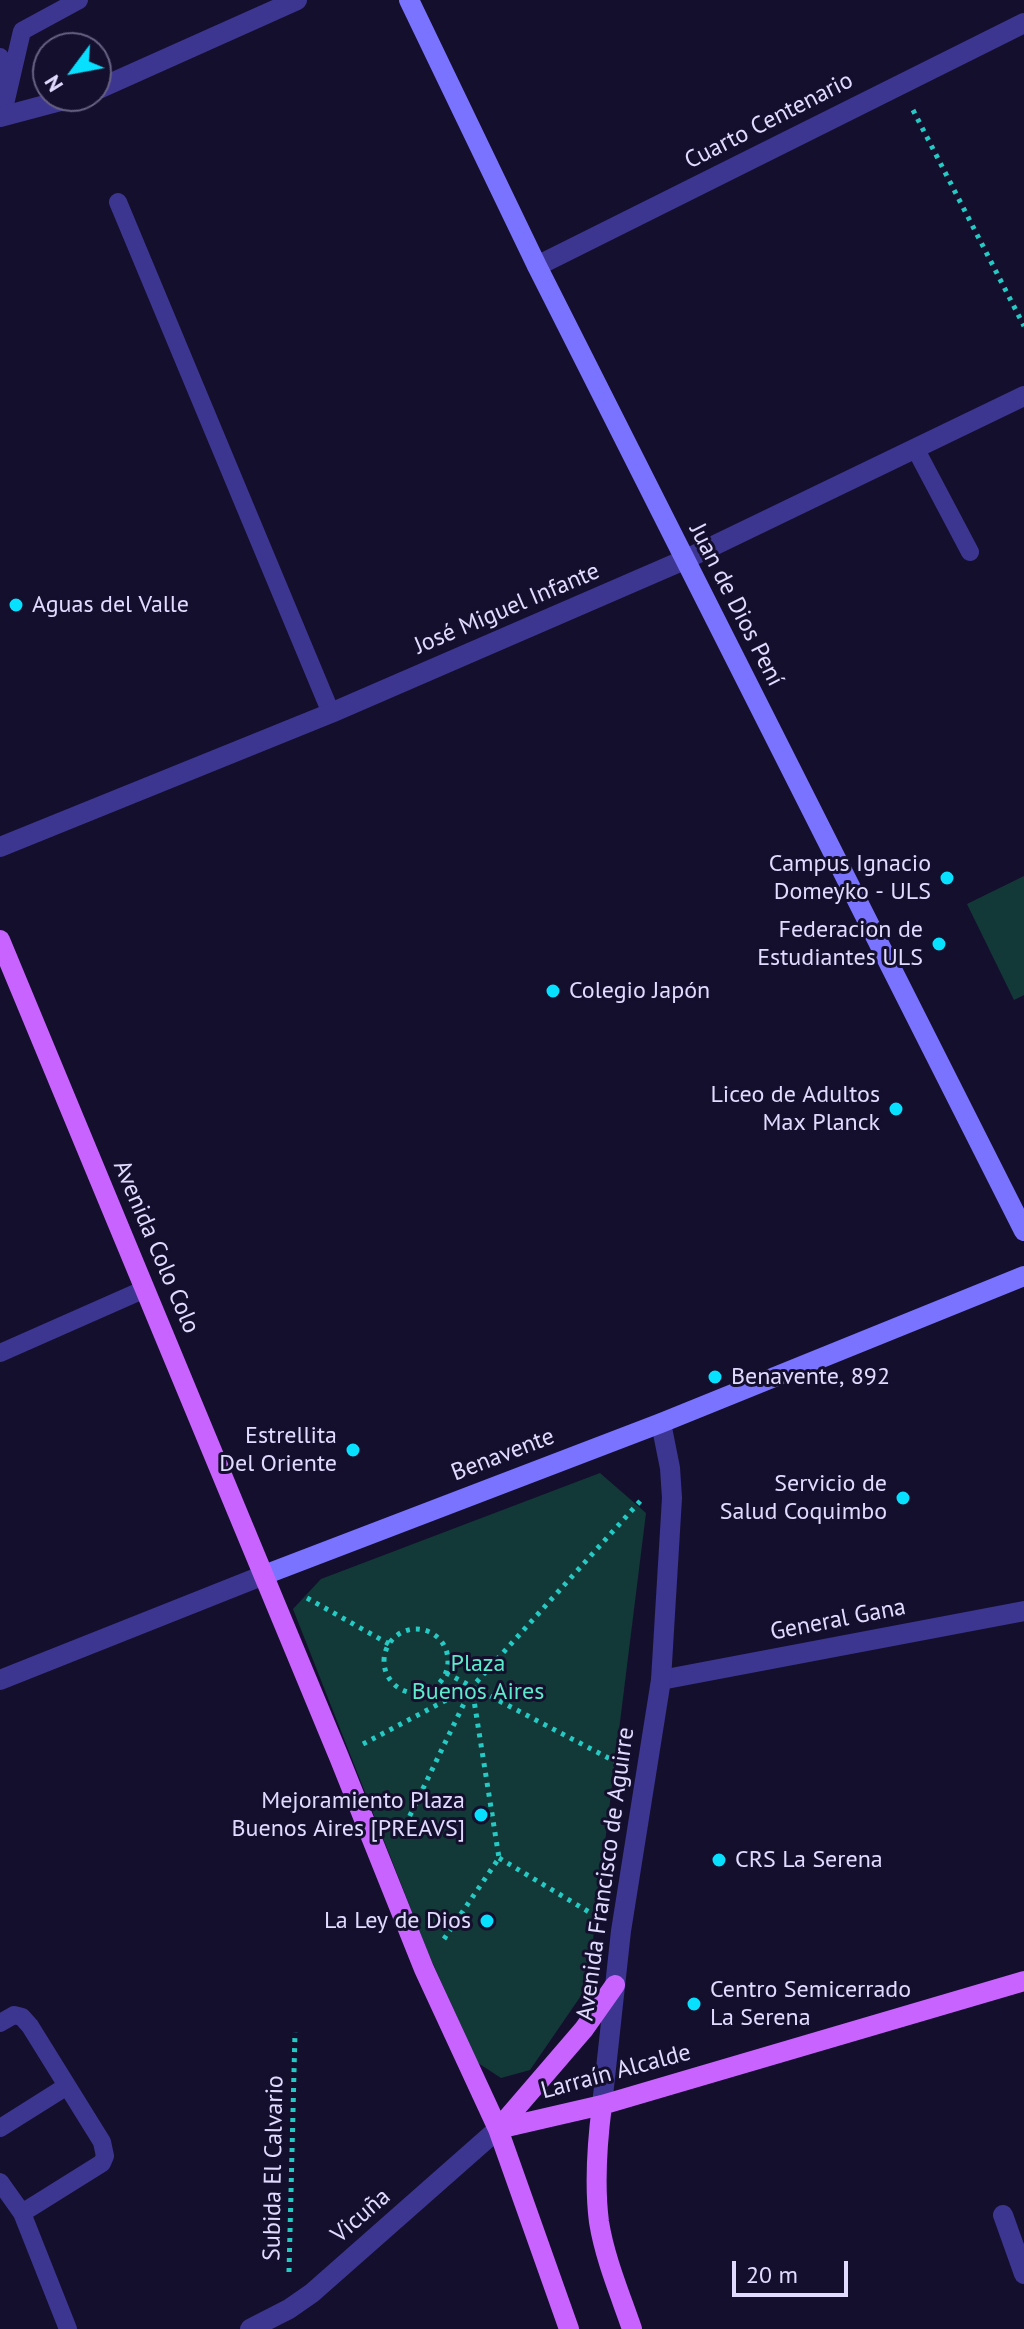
<!DOCTYPE html>
<meta charset="utf-8">
<style>
body{margin:0}
#map{position:relative;width:1024px;height:2329px;overflow:hidden;background:#150f2e;font-family:"PT Sans",sans-serif}
canvas{display:block}
.north{position:absolute;left:32px;top:32px;width:80px;height:80px;box-sizing:border-box;background:#150f2e;border:2px solid #676182;border-radius:50%;rotate:238deg;font-size:22px;font-weight:700;line-height:32px;text-align:center;color:#e1dcff}
.north::after{content:'';display:block;margin:auto;width:28px;height:36px;background:#08e0ff;clip-path:polygon(50% 0,100% 100%,50% 72%,0 100%)}
.scale{position:absolute;left:732px;top:2261px;width:116px;height:36px;box-sizing:border-box;border:4px solid #e1dcff;border-top:0;padding-left:10px;font-size:24px;line-height:28px;white-space:nowrap;color:#e1dcff;-webkit-text-stroke:6px #150f2e;paint-order:stroke}
</style>
<div id="map">
<canvas width="1024" height="2329"></canvas>
<div class="north">N</div>
<div class="scale">20 m</div>
</div>
<script>
const c = document.querySelector('canvas').getContext('2d');
c.lineJoin = 'round';
function fillPath(path, color) { c.fillStyle = color; c.fill(path, 'evenodd'); }
function strokePath(path, color, width, dash) { c.strokeStyle = color; c.lineWidth = width; c.lineCap = dash ? 'butt' : 'round'; c.setLineDash(dash || []); c.stroke(path); }
function write(font, color, halo, rows, align = 'center') {
  c.font = font + ' "PT Sans",sans-serif'; c.lineWidth = 6; c.setLineDash([]); c.textBaseline = 'middle'; c.strokeStyle = halo; c.fillStyle = color; for (const [text, x, y, turn = 0] of rows) {
    c.save(); c.translate(x, y); c.rotate((+turn || 0) * Math.PI / 180); c.textAlign = isNaN(turn) ? turn : align; if (halo) c.strokeText(text, 0, 0); c.fillText(text, 0, 0); c.restore();
  }
}
const green = new Path2D(`
 M1024 876V995L1014 1000 967 904Z
 M600 1473 646 1513 587 1987 530 2070 501 2078 478 2063 429 1955 293 1609 321 1579Z`);
const path = new Path2D(`
 M913 110 1024 326
 M307 1598 389 1644
 M384 1661a32 32 0 1 1 64 0a32 32 0 1 1-64 0Z
 M446 1673 618 1763
 M363 1744 471 1687
 M401 1834 472 1687 643 1498
 M499 1858 594 1915
 M444 1939 499 1858 472 1688
 M289 2272 295 2032`);
const service = new Path2D(`
 M0 57 1 90
 M2 117 22 31 79 0
 M118 202 331 713
 M915 448 970 552
 M0 1353 145 1289
 M0 2023 14 2015 22 2017 30 2026 102 2142 105 2156 102 2163 22 2213
 M0 2128 67 2086
 M0 2182 22 2213 68 2329`);
const minor = new Path2D(`
 M537 266 1024 23
 M661 1680 1024 1611
 M1003 2215 1024 2274
 M250 2329 289 2309 312 2293 498 2129`);
const tertiary = new Path2D(`
 M96 90 297 0
 M0 117 79 96
 M0 847 331 713 684 560 1024 396
 M0 1680 264 1575
 M602 2105 621 1931 661 1680 672 1498 670 1468 661 1423`);
const secondary = new Path2D(`
 M409 0 537 266 1024 1231
 M264 1575 661 1423 1024 1276`);
const primary = new Path2D(`
 M0 940 339 1757 424 1969 498 2129 569 2329
 M602 2105C597 2144 594 2183 599 2222 605 2259 620 2294 632 2329
 M498 2129 602 2105 1024 1981
 M498 2129 584 2029 615 1985`);
const markers = [
 [16,605,8,"#08e0ff"],
 [947,878,8,"#08e0ff"],
 [939,944,8,"#08e0ff"],
 [553,991,8,"#08e0ff"],
 [896,1109,8,"#08e0ff"],
 [715,1377,8,"#08e0ff"],
 [353,1450,8,"#08e0ff"],
 [903,1498,8,"#08e0ff"],
 [481,1815,8,"#08e0ff"],
 [719,1860,8,"#08e0ff"],
 [487,1921,8,"#08e0ff"],
 [694,2004,8,"#08e0ff"]
];
const streetNames = [
 ["Cuarto Centenario",769,121,-27],
 ["Juan de Dios Pení",736,605,63],
 ["José Miguel Infante",507,609,-23],
 ["Avenida Colo Colo",156,1247,67],
 ["Benavente",503,1455,-21],
 ["General Gana",838,1620,-11],
 ["Avenida Francisco de Aguirre",606,1874,-82],
 ["Larraín Alcalde",616,2072,-15],
 ["Subida El Calvario",274,2168,-89],
 ["Vicuña",361,2216,-41]
];
const poiNames = [
 ["Aguas del Valle",32,605,"left"],
 ["Campus Ignacio",931,864],
 ["Domeyko - ULS",931,892],
 ["Federacion de",923,930],
 ["Estudiantes ULS",923,958],
 ["Colegio Japón",569,991,"left"],
 ["Liceo de Adultos",880,1095],
 ["Max Planck",880,1123],
 ["Benavente, 892",731,1377,"left"],
 ["Estrellita",337,1436],
 ["Del Oriente",337,1464],
 ["Servicio de",887,1484],
 ["Salud Coquimbo",887,1512],
 ["Mejoramiento Plaza",465,1801],
 ["Buenos Aires [PREAVS]",465,1829],
 ["CRS La Serena",735,1860,"left"],
 ["La Ley de Dios",471,1921],
 ["Centro Semicerrado",710,1990,"left"],
 ["La Serena",710,2018,"left"]
];
const parkNames = [
 ["Plaza",478,1664],
 ["Buenos Aires",478,1692]
];
fillPath(green, '#123938');
strokePath(path, '#26cac4', 5, [4, 6]);
strokePath(service, '#3c3691', 18);
strokePath(minor, '#3c3691', 20);
strokePath(tertiary, '#3c3691', 20);
strokePath(secondary, '#7a73ff', 20);
strokePath(primary, '#c963ff', 20);
for (const [x, y, r, color] of markers) { const dot = new Path2D(); dot.arc(x, y, r, 0, 2 * Math.PI); c.fillStyle = color; c.fill(dot); strokePath(dot, '#150f2e', 3); }
write('24px', '#e1dcff', '#150f2e', streetNames);
write('24px', '#e1dcff', '#150f2e', poiNames, 'right');
write('24px', '#5cebcb', '#150f2e', parkNames);
</script>
